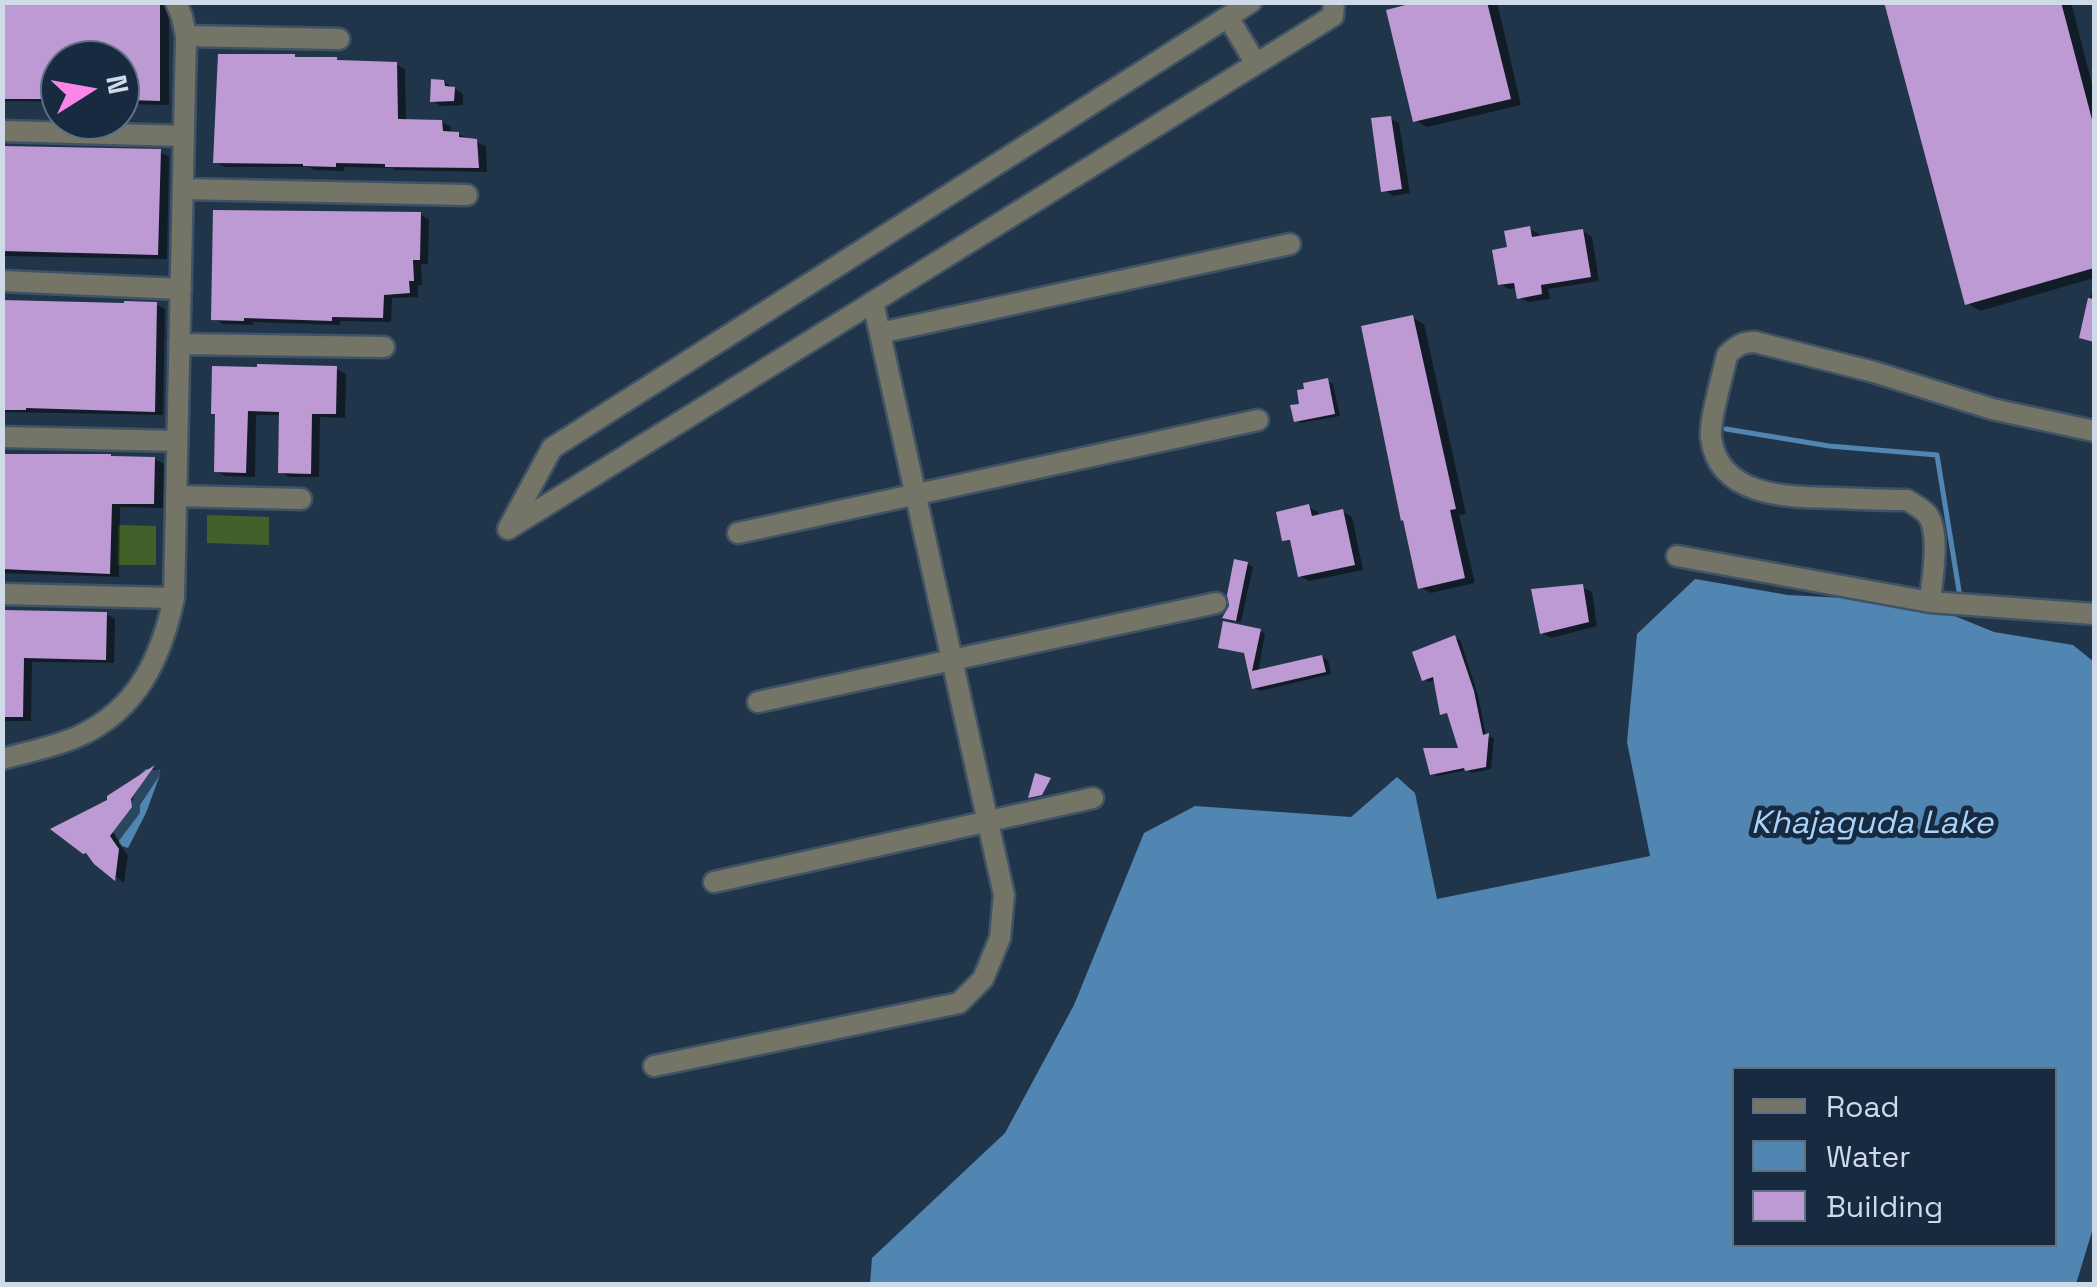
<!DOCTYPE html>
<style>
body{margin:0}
#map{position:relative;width:2097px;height:1287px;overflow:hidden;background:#21354a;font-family:"Space Grotesk",sans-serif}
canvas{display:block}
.frame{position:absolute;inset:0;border:5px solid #cedae8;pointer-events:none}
.legend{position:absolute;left:1732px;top:1067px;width:325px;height:180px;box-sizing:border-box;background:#172a40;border:2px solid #607083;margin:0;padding:12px 18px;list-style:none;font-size:30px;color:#cedae8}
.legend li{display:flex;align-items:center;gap:20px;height:50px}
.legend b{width:50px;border:2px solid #607083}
.north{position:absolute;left:40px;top:40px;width:100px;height:100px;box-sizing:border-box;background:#172a40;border:2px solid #607083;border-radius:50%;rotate:79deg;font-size:28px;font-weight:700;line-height:40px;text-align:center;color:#cedae8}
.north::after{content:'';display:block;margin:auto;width:35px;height:45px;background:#fa87e7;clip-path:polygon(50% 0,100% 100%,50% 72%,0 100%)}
</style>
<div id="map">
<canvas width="2097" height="1287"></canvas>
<div class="frame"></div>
<ul class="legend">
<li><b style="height:12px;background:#757567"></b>Road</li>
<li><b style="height:28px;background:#5185b2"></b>Water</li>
<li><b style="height:28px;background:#bd9ad4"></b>Building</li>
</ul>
<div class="north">N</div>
</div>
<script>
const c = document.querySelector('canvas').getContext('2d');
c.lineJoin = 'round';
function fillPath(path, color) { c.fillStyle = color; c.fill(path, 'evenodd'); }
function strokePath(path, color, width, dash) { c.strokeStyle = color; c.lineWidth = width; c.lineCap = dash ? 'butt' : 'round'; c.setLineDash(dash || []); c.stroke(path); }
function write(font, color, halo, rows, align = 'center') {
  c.font = font + ' "Space Grotesk",sans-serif'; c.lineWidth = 10; c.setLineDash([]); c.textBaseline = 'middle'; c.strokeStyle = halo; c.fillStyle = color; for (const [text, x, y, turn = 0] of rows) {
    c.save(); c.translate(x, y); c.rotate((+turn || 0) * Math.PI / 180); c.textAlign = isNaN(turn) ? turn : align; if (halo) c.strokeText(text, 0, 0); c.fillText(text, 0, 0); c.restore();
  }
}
const green = new Path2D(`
 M207 515 269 517V545L207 543Z
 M118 525 156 526V565H117Z`);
const water = new Path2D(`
 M1695 579 1788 595 1920 602 1994 632 2073 645 2094 662V1225L2076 1284H870L872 1258 1005 1133 1074 1005 1144 833 1195 806 1351 817 1397 777 1415 793 1437 899 1650 856 1627 742 1637 634ZM1734 1070H2054V1244H1734Z
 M146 769 160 770 161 772 146 813 128 848 122 846 113 832 132 807C131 793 142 791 141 774Z`);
const shadow = new Path2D(`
 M2 2H169V105L120 104V60H60V102L2 101Z
 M1428 2H1497L1521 105 1427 127 1415 120Z
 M1886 2H2071L2094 92V278L1980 311 1967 303Z
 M294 57 299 59 341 63 396 64 405 69 406 122H442L451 127V134H458L486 146 487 172 396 170 392 168 344 167V171L314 170 310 167H225L216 162Z
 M444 82 463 94V105L441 106 432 101Z
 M1390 118 1399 123 1410 193 1393 196 1384 190Z
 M2 149 160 152 169 157 167 259 2 256Z
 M420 214 429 220 428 264H421L422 285H418V297L392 298 391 322 340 321V325L253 322V325L223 324 214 319Z
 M1530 229 1539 234 1540 239 1583 231 1592 237 1599 281 1548 289 1550 299 1528 302 1519 297 1517 288 1509 289 1500 284 1509 249Z
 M2092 290H2094V343L2082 337Z
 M2 303 156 304 165 309 163 415 2 412Z
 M1413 318 1424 324 1466 514 1459 515 1475 583 1431 593 1420 587Z
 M337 369 346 374 345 418 320 417 319 477H289L280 471 282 415H256L255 477 225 476 216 471 217 415Z
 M1328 381 1333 384 1340 416 1301 423 1296 420 1302 406Z
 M2 457 155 459 164 464 163 508 120 507 119 577 2 573Z
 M1309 507 1318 512 1319 517 1343 512 1352 517 1363 570 1309 581 1300 576 1294 545 1284 539Z
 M1248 564 1253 567 1241 622 1230 620Z
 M1582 587 1592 592 1597 626 1551 638 1542 633Z
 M2 612 106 614 115 619 114 663 32 662 31 721H2Z
 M1260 631 1265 634 1258 672 1322 657 1328 660 1331 674 1260 691 1254 688 1246 654 1221 646Z
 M1455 638 1460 640 1478 695 1486 736 1494 738 1491 769 1472 773 1468 770 1437 776 1432 773 1462 750 1450 715 1442 713 1436 680 1429 682 1424 679Z
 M155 768 162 772 140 805V813L118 842 128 856 124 883 85 852 110 801V797Z`);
const stream = new Path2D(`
 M1726 429 1829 446 1937 455 1960 597`);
const building = new Path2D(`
 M3 2H160V101L128 100 129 60H60V99H2Z
 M1417 2H1487L1511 99 1413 122 1386 10Z
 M1884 2H2061L2094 127V268L1965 305Z
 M218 54H295V57H337V60L397 62 398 119 442 120 443 131 459 132V137L477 139 479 168 385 167V164L336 163V167L303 166V164L213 163Z
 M431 79 444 80 445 86 455 87 454 101 430 102Z
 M1391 116 1402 189 1381 192 1371 118Z
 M2 146 161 149 158 255 2 251Z
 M213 210 421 212 420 260H413L414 281H409L410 293 384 295 383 318 332 317V321L244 318V321L211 320Z
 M1530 226 1532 237 1583 229 1591 277 1541 285 1542 294 1517 299 1514 283 1498 285 1492 250 1507 247 1504 231Z
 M2088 298 2094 299V342L2079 338Z
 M2 300 124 303V301L157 302 155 412 26 408V410H2Z
 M1413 315 1456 509 1450 510 1465 578 1418 589 1403 520 1401 521 1361 326Z
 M257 364 337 366 336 414H312L311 474 278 473 279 412 248 411 246 473 214 472 215 414H211L212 366 257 367Z
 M1328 378 1335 414 1294 422 1290 405 1299 404 1297 390 1304 389 1303 383Z
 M2 454H111V456L155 457 154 504H112L110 574 2 569Z
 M1309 504 1312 516 1343 509 1355 565 1298 577 1290 540 1282 541 1276 512Z
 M1234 559 1248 562 1236 621 1222 618 1229 606 1227 595Z
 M1583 584 1589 622 1540 634 1531 589Z
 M2 610 107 612 106 660 24 658 23 717H2Z
 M1223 621 1261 629 1252 671 1322 655 1326 672 1252 689 1244 653 1218 648Z
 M1455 635 1474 691 1483 735 1489 733 1486 767 1465 771 1464 768 1430 775 1423 748H1458L1447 713 1440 715 1433 677 1422 681 1412 652Z
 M155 765 131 799 132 807 110 836 119 849 115 881 94 864 86 853 83 854 50 829 107 800V796Z
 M1035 773 1051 778 1042 795 1028 798Z`);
const street = new Path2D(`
 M1228 17 1256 64
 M186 36 339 39
 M2 131 184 136
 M183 189 467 195
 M2 281 181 289
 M880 333 1290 244
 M179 344 384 347
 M2 437 177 441
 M176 496 301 499
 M509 527 552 448 1251 2
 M508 529 1333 16 1334 2
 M738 533 1258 420
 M1677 556 1930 602C1932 579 1941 532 1927 514 1921 508 1914 504 1907 500 1884 500 1860 499 1837 498 1792 497 1719 499 1711 438 1709 420 1723 375 1727 355 1736 346 1742 342 1755 342L1874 372 1992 409 2094 431
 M2 594 174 598
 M1930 602 2094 614
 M758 702 1216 603
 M2 759C27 752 55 747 79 736 138 709 161 658 174 598L186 36 182 17 176 2
 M714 882 1093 798
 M654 1066 959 1003 983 979 1000 938 1004 895 873 302`);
const waterNames = [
 ["Khajaguda Lake",1872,824]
];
fillPath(green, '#435f2a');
fillPath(water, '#5185b2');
fillPath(shadow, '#0007');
strokePath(stream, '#5185b2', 5);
fillPath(building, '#bd9ad4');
strokePath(street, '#405366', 25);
strokePath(street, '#757567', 20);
write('italic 32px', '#a9d4fc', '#172a40', waterNames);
</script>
